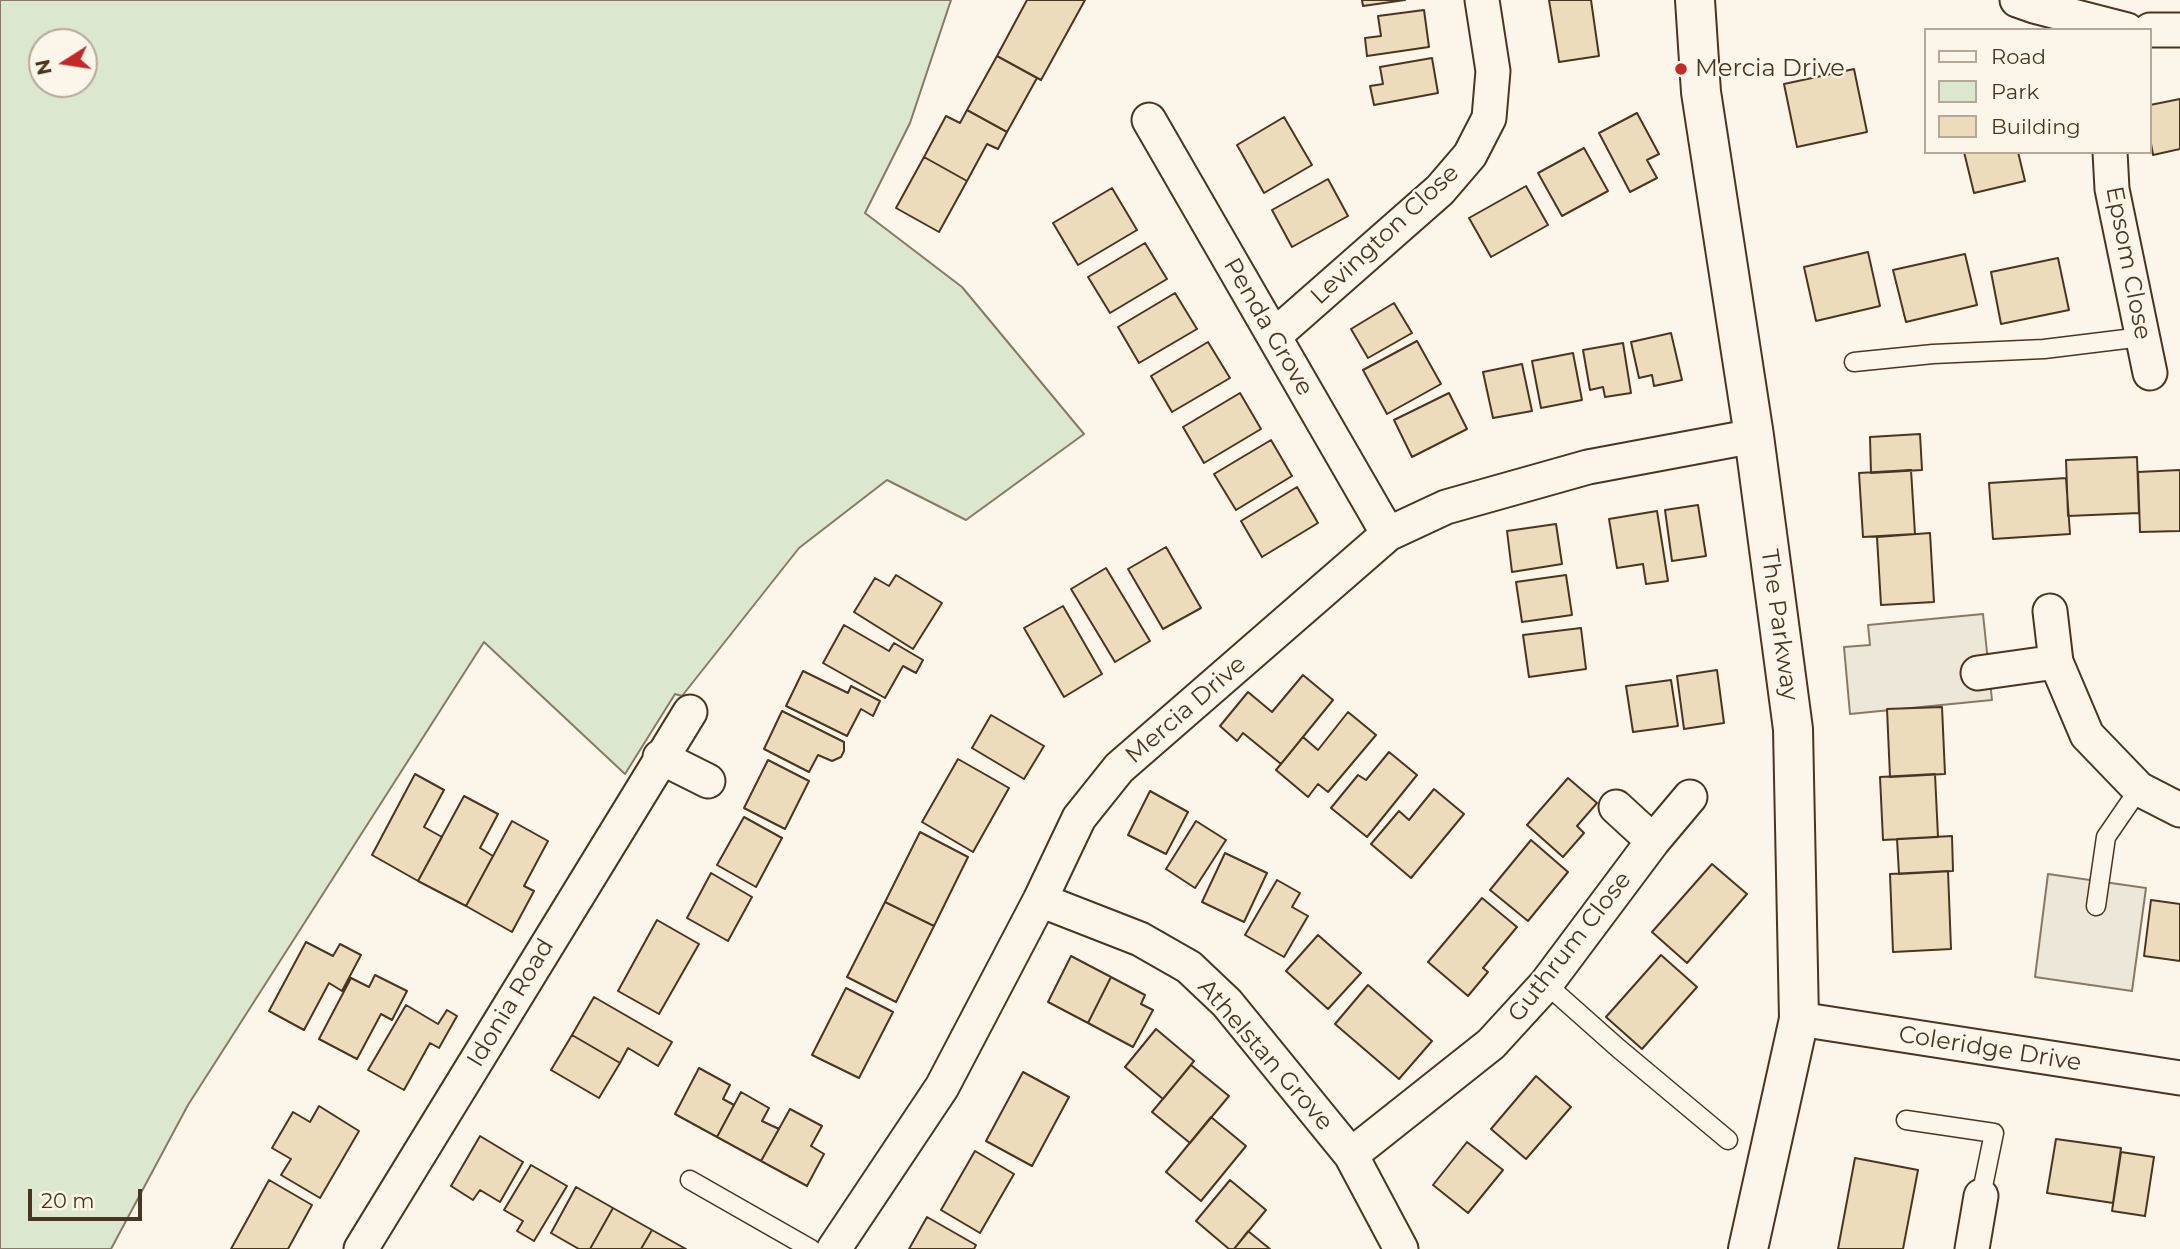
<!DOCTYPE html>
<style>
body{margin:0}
#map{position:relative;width:2180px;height:1249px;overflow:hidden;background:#fbf6e9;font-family:Montserrat,sans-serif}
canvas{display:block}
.legend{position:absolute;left:1924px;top:28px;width:228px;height:126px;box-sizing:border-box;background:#fbf6e9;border:2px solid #b4a999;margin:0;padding:9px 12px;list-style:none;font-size:21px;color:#4a3520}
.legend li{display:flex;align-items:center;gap:14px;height:35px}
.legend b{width:35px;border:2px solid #b4a999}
.north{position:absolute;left:28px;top:28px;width:70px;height:70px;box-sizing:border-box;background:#fbf6e9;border:2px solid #b4a999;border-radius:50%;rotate:258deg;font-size:19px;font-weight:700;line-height:28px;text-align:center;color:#4a3520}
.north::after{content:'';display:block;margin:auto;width:24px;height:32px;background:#c62828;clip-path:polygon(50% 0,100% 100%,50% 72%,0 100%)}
.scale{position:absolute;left:28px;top:1189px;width:114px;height:32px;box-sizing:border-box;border:4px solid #4a3520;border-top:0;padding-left:9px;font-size:21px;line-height:24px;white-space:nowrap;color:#4a3520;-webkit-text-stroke:5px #fbf6e9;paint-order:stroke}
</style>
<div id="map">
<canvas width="2180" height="1249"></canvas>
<ul class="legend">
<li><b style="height:9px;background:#fbf6e9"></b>Road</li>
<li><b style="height:19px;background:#dce7d0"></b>Park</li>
<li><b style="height:19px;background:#ecdcbc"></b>Building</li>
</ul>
<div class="north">N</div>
<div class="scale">20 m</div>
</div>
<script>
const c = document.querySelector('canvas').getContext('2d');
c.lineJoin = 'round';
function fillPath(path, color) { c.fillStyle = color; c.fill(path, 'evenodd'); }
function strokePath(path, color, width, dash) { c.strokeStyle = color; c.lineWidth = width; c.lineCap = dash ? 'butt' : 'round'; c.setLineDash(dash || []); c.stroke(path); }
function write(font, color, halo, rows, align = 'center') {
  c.font = font + ' Montserrat,sans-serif'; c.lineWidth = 5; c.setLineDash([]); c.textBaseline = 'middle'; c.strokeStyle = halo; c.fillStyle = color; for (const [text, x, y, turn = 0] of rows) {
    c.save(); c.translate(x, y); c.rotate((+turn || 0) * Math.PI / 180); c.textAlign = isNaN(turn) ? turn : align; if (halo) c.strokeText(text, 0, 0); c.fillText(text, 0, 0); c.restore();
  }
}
const green = new Path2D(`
 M0 0H951L910 123 865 213 962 287 1084 434 966 520 887 480 799 548 682 696 675 694 625 774 484 642 188 1105 111 1249H0ZM84 42V84H42V42Z`);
const parking = new Path2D(`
 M1983 614 1992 700 1850 714 1844 647 1870 645 1868 625Z
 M2048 874 2146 888 2132 991 2035 977Z`);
const building = new Path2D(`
 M1027 0H1085L1041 80 997 56Z
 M1362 0H1405L1363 6Z
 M1549 0H1591L1599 56 1559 62Z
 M1424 10 1429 47 1367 56 1365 38 1381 36 1378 16Z
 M997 56 1037 78 1007 132 967 110Z
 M1432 58 1438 93 1374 105 1370 86 1383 84 1380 67Z
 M1854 69 1867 132 1797 147 1784 84Z
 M2180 99V149L2153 155 2150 138V105Z
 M967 110 1007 132 998 149 987 144 967 181 924 157 946 116 960 123Z
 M1637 113 1659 154 1647 160 1657 178 1630 192 1599 133Z
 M1284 117 1312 165 1264 193 1237 145Z
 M1584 148 1608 191 1562 216 1538 173Z
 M1964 152H2018L2025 181 1974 193Z
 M924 157 967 181 939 232 896 208Z
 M1328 179 1348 216 1292 247 1272 210Z
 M1526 186 1548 225 1491 257 1469 218Z
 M1112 188 1137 230 1078 265 1053 223Z
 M1145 243 1167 279 1110 313 1088 277Z
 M1868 252 1880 306 1816 321 1804 267Z
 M1965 254 1977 305 1906 322 1893 270Z
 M2058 258 2069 310 2001 324 1991 272Z
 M1175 293 1197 329 1139 363 1118 327Z
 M1394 303 1412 333 1368 358 1351 329Z
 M1671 333 1682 380 1654 386 1652 375 1639 378 1631 342Z
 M1417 341 1441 384 1387 414 1363 370Z
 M1208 342 1230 378 1172 412 1151 376Z
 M1623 343 1631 393 1605 397 1603 387 1590 390 1583 350Z
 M1573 353 1582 400 1541 408 1532 361Z
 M1522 364 1532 411 1493 418 1483 372Z
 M1240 393 1261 429 1204 463 1183 427Z
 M1449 393 1467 429 1412 457 1394 420Z
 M1920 434 1922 470 1871 473 1870 437Z
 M1271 440 1292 476 1236 510 1214 474Z
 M2137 457 2139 513 2068 516 2066 460Z
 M1911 470 1915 534 1863 537 1859 473Z
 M2180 470V531L2140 532 2138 472Z
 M2066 478 2070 534 1993 539 1989 483Z
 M1297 487 1318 523 1262 557 1241 521Z
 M1698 505 1706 556 1672 561 1665 510Z
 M1657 511 1668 581 1646 584 1643 564 1617 568 1609 519Z
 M1556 524 1562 564 1512 572 1507 531Z
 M1930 533 1934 602 1881 605 1877 537Z
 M1166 547 1201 608 1163 629 1128 569Z
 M1106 568 1150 641 1115 662 1071 589Z
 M896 575 942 603 913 649 854 612 875 578 889 586Z
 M1566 575 1572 615 1522 622 1516 582Z
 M1063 606 1102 674 1064 697 1024 628Z
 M844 625 889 651 894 643 923 660 916 673 903 666 885 698 823 663Z
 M1581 628 1586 669 1529 677 1523 635Z
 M1717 670 1724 723 1684 729 1677 676Z
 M803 671 848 693 851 686 880 701 873 716 861 709 847 736 786 706Z
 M1303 675 1333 700 1281 764 1243 733 1237 741 1220 726 1248 692 1272 712Z
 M1671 680 1678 726 1633 732 1626 686Z
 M1942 707 1945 774 1890 777 1887 709Z
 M782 711 844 742V751L841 757 832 761 818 755 809 772 764 749Z
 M1348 712 1376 735 1328 792 1318 784 1308 797 1276 770 1303 737 1318 750Z
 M991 715 1044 746 1024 779 972 748Z
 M1389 752 1417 775 1367 837 1331 808 1358 775 1366 780Z
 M958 759 1009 788 973 852 922 822Z
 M768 760 809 781 785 829 744 808Z
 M415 774 444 790 424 827 442 837 418 881 372 855Z
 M1935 774 1938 837 1883 840 1880 777Z
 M1568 778 1597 803 1577 826 1584 833 1563 857 1527 825Z
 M1434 789 1464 814 1411 878 1371 844 1399 811 1409 820Z
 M1150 791 1188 812 1166 854 1128 835Z
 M464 796 498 814 480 848 493 856 466 906 418 881Z
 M744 817 782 838 756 887 717 865Z
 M512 821 548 841 524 886 534 891 512 932 466 906Z
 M1196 821 1226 840 1195 888 1166 869Z
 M920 832 968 857 934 926 885 902Z
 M1952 836 1953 871 1899 874 1897 839Z
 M1531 840 1568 872 1528 921 1490 890Z
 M1225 853 1267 873 1244 922 1202 902Z
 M1712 864 1747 894 1687 963 1652 932Z
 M1948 871 1951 949 1893 952 1890 874Z
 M711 873 752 897 728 941 687 918Z
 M1277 880 1300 893 1292 907 1308 916 1284 957 1245 935Z
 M1482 898 1517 927 1483 968 1488 972 1468 996 1428 962Z
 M2151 900 2180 904V961L2144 956Z
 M885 902 934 926 896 1002 847 977Z
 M657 920 699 944 659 1014 618 991Z
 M1318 935 1361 973 1328 1009 1286 971Z
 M306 942 333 956 340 944 361 955 342 991 329 983 304 1030 269 1011Z
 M1661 955 1697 987 1642 1049 1606 1017Z
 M1071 956 1111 977 1088 1023 1048 1002Z
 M375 975 407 991 392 1020 381 1014 357 1059 319 1039 351 978 369 987Z
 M1111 977 1145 995 1141 1004 1153 1010 1133 1047 1088 1023Z
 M1368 985 1432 1041 1399 1079 1335 1024Z
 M846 988 893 1012 859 1078 812 1055Z
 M594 997 672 1042 658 1066 628 1048 620 1063 572 1035Z
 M406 1005 438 1024 447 1010 457 1016 439 1048 430 1043 404 1090 368 1070Z
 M1156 1029 1194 1061 1163 1099 1125 1067Z
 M572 1035 620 1063 599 1098 551 1070Z
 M1191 1065 1229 1096 1190 1143 1152 1112Z
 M699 1068 730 1085 723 1099 734 1105 717 1137 675 1114Z
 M1023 1072 1069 1097 1032 1166 986 1141Z
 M1536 1076 1571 1107 1526 1159 1491 1129Z
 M741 1092 769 1108 762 1121 779 1129 761 1161 717 1137Z
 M319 1106 359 1131 320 1198 281 1175 291 1159 272 1148 293 1112 310 1122Z
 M790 1109 822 1126 811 1146 824 1154 807 1186 761 1161Z
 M1211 1117 1246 1146 1201 1201 1166 1172Z
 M480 1136 523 1162 500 1202 480 1190 473 1200 451 1186Z
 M2056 1139 2121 1148 2113 1203 2047 1193Z
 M1467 1142 1503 1170 1468 1213 1433 1185Z
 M975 1151 1014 1174 980 1233 941 1210Z
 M2121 1152 2154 1157 2145 1216 2112 1211Z
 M1855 1158 1918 1170 1903 1249H1838Z
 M531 1165 567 1186 534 1241 517 1231 523 1221 504 1210Z
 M269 1180 312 1205 288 1249H231Z
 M1230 1180 1266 1210 1234 1249H1229L1196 1221Z
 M576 1187 613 1208 590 1249H579L551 1233Z
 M613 1208 652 1230 641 1249H590Z
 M927 1217 976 1245 974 1249H909Z
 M652 1230 686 1249H641Z
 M1248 1231 1270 1249H1234Z`);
const service = new Path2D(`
 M1854 362 1933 354 2044 349 2142 337
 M2096 906 2106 837 2139 789
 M1546 984 1618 1048 1728 1140
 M1906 1120 1994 1133 1981 1196
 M690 1180 811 1249`);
const minor = new Path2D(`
 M2017 0 2034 6 2127 30
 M2150 30H2180
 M1149 120 1388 534
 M2110 152 2112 189 2150 373
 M1274 336 1440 190 1470 155 1489 118 1493 71 1482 0
 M2050 611 2056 662 2087 735 2139 789 2180 810
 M1978 673 2056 662
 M660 757 708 781
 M1616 807 1653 841
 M1040 900 1140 939 1189 967 1227 1003 1351 1155 1401 1249
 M1799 1019 2180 1078
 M1351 1155 1491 1044 1546 984 1653 841 1690 797
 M361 1249 690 712
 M834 1249 942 1087 1040 900 1079 818 1119 768 1388 534 1446 507 1588 467 1754 436
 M1972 1249 1981 1196`);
const tertiary = new Path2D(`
 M1695 0 1701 92 1754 436 1793 729 1799 1019 1748 1249`);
const markers = [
 [1681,69,7,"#c62828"]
];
const poiNames = [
 ["Mercia Drive",1695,69]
];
const streetNames = [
 ["Levington Close",1385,235,-43],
 ["Epsom Close",2128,263,79],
 ["Penda Grove",1268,327,60],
 ["The Parkway",1779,625,82],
 ["Mercia Drive",1186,710,-41],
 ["Guthrum Close",1570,947,-52],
 ["Idonia Road",511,1003,-59],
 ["Coleridge Drive",1990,1049,9],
 ["Athelstan Grove",1265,1055,49]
];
fillPath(green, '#dce7d0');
strokePath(green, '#887966', 2);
fillPath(parking, '#ede7d9');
strokePath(parking, '#887966', 2);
fillPath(building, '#ecdcbc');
strokePath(building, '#4a3520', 2);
strokePath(service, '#4a3520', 21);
strokePath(minor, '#4a3520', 37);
strokePath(tertiary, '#4a3520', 42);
strokePath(service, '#fbf6e9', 18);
strokePath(minor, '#fbf6e9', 33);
strokePath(tertiary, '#fbf6e9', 38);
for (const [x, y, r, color] of markers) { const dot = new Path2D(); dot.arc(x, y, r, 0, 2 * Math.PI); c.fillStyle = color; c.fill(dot); strokePath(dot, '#fbf6e9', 2.5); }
write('24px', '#4a3520', '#fbf6e9', poiNames, 'left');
write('24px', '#4a3520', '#fbf6e9', streetNames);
</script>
